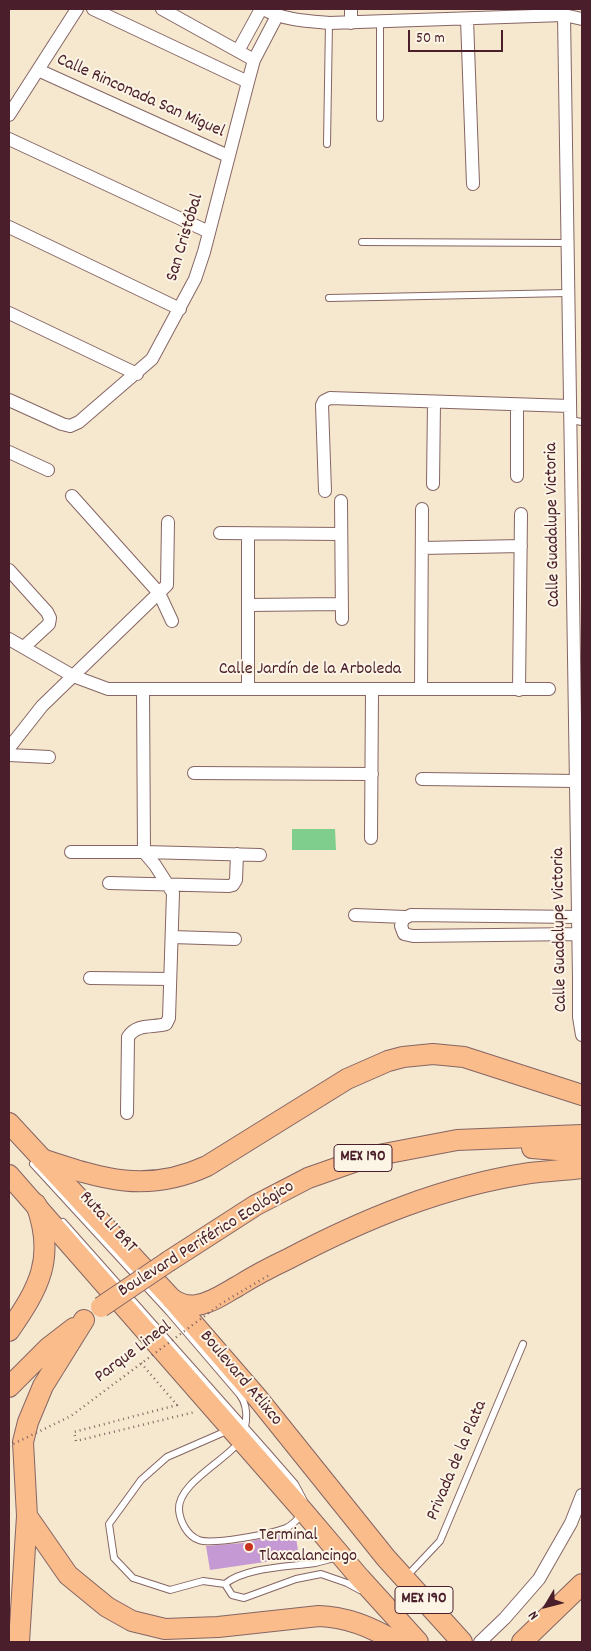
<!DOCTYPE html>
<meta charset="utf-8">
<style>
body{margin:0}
#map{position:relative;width:591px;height:1651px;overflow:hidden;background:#f5e8ce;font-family:Dekko,sans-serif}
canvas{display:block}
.frame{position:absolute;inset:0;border:10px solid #4a1f2b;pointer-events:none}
.north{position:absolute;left:521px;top:1581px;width:50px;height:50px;-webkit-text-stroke:4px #fcf5e5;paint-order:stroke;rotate:233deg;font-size:14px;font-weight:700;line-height:20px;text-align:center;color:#4a1f2b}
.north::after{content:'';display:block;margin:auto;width:18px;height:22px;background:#4a1f2b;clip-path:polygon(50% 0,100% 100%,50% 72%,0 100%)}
.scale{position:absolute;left:408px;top:30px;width:95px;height:22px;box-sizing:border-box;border:2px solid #4a1f2b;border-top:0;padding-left:6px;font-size:15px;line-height:18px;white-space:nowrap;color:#4a1f2b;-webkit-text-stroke:4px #fcf5e5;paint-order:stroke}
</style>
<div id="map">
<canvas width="591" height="1651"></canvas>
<div class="frame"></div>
<div class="north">N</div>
<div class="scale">50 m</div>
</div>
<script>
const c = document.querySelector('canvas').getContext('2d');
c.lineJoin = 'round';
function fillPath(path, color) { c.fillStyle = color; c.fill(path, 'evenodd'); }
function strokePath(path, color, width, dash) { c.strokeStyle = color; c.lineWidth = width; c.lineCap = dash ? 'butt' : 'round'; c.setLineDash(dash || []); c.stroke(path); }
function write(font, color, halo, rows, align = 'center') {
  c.font = font + ' Dekko,sans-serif'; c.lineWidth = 4; c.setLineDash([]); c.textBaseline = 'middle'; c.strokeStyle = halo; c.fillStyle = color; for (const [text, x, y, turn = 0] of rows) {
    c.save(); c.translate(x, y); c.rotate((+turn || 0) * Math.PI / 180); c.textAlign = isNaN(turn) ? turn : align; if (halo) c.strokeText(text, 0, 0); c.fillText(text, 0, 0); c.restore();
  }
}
const green = new Path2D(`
 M292 829H335L336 850H292Z`);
const building = new Path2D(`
 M295 1531 299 1557 210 1570 206 1546 243 1543Z`);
const path = new Path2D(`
 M141 1363 177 1405 74 1432 76 1441 195 1412`);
const service = new Path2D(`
 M380 22V118
 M327 144 329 23
 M362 242 568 243
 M329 298 568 293
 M570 420 582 422
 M33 1164 169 1312 240 1395C246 1403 247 1411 246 1421 245 1428 243 1436 239 1442 225 1461 177 1484 179 1510 180 1521 187 1536 199 1540 212 1545 271 1534 286 1528 293 1525 298 1519 303 1513
 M63 1222 268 1453 295 1484 304 1501
 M338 1557C330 1559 323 1561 315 1563 289 1567 245 1567 225 1584L232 1595 244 1598 296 1579 321 1574 347 1583 360 1590
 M407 1576 440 1541 523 1344
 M225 1584 203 1581 170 1590 133 1578 114 1558 109 1524 141 1480 167 1457 229 1430`);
const minor = new Path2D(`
 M93 9 248 82
 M162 9 254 60
 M263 9C284 20 305 21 329 23L564 15 582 19
 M564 15 579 978V1017L582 1035
 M467 19 473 184
 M351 23V9
 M238 51 261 9
 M38 70 228 156
 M9 115 77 9
 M9 139 209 232
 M9 227 180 309
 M9 313 137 374
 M9 400 62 424 70 426 79 422 152 359 195 279 204 252 248 82 254 60 277 16
 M517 405V476
 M9 452 48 470
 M433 484 434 402
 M325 491 322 405 324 401 330 398 570 406
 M72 496 159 593 172 621
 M341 501 342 619
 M220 533 341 534
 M422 548 521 546
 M9 570 47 612 50 618 49 624 24 647
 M248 605 342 604
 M9 639 73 676 108 689H549
 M248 688V533
 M421 689 422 509
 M519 690 521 514
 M9 748 42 706 167 585 168 522
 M9 755 49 757
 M194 773 372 774
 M422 779 576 781
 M371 838 372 690
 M71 852H144L260 855
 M109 883 229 886 233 885 236 880 237 854
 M355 915 405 917
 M578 917 411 915 403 919 401 926 404 934 413 936 578 934
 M172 937 235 939
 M90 978 170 979
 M127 1113 128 1037C137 1023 153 1028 166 1024L169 1018 173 893 155 865 144 852 143 689
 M480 1642 505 1618 539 1579 571 1523 582 1495`);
const primary = new Path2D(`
 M9 1123 172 1299 256 1396 386 1558 462 1642
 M9 1175 304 1512 360 1578 418 1642`);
const trunk = new Path2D(`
 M532 1148 582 1152
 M42 1159C102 1179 146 1194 207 1166L347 1079 388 1061 403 1057 433 1054 464 1057 582 1095
 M169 1261 256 1205 308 1178 368 1157 457 1140 582 1135
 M172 1299C180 1304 188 1307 197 1305 212 1303 225 1293 238 1286 254 1276 271 1267 288 1259 364 1219 444 1186 530 1173 547 1171 565 1170 582 1168
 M84 1320 43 1386 28 1422 23 1442 27 1516 68 1575 107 1607 132 1621 165 1629 218 1627 319 1616C347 1617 372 1627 396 1642
 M9 1331C39 1288 56 1258 36 1204
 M9 1387 48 1348 74 1328
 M19 1642 27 1516
 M522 1642 582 1584`);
const pathBridge = new Path2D(`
 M9 1446 71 1416 222 1303 271 1274`);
const trunkBridge = new Path2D(`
 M101 1307 169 1261`);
const markers = [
 [249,1547,5,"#c8321e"]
];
const shields = [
 [363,1158,58],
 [424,1600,58]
];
const shieldNames = [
 ["MEX 190",363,1158],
 ["MEX 190",424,1600]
];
const streetNames = [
 ["Calle Rinconada San Miguel",140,97,24],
 ["San Cristóbal",186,238,-73],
 ["Calle Guadalupe Victoria",554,525,-91],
 ["Calle Jardín de la Arboleda",310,671],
 ["Calle Guadalupe Victoria",561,930,-91],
 ["Ruta L1 BRT",107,1223,48],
 ["Boulevard Periférico Ecológico",207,1240,-32],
 ["Parque Lineal",134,1353,-37],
 ["Boulevard Atlixco",240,1379,50],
 ["Privada de la Plata",458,1461,-67]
];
const poiNames = [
 ["Terminal",259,1537],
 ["Tlaxcalancingo",259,1558]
];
fillPath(green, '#80ce8d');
fillPath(building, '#c599d3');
strokePath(service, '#866564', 8);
strokePath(minor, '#866564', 14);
strokePath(primary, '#866564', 22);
strokePath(trunk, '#866564', 22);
strokePath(path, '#866564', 2.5, [1, 4]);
strokePath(service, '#fff', 6);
strokePath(minor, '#fff', 12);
strokePath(primary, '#f9bc8a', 20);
strokePath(trunk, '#f9bc8a', 20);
strokePath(trunkBridge, '#866564', 22, []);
strokePath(pathBridge, '#866564', 2.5, [1, 4]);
strokePath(trunkBridge, '#f9bc8a', 20);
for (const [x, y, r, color] of markers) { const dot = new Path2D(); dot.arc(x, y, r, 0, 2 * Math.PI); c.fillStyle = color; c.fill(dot); strokePath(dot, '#fcf5e5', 2); }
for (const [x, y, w] of shields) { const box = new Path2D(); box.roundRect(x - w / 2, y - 13.5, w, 27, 4); c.fillStyle = '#fcf5e5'; c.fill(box); strokePath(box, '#4a1f2b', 1); }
write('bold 16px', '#4a1f2b', null, shieldNames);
write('18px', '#4a1f2b', '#fcf5e5', streetNames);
write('18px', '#4a1f2b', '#fcf5e5', poiNames, 'left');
</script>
